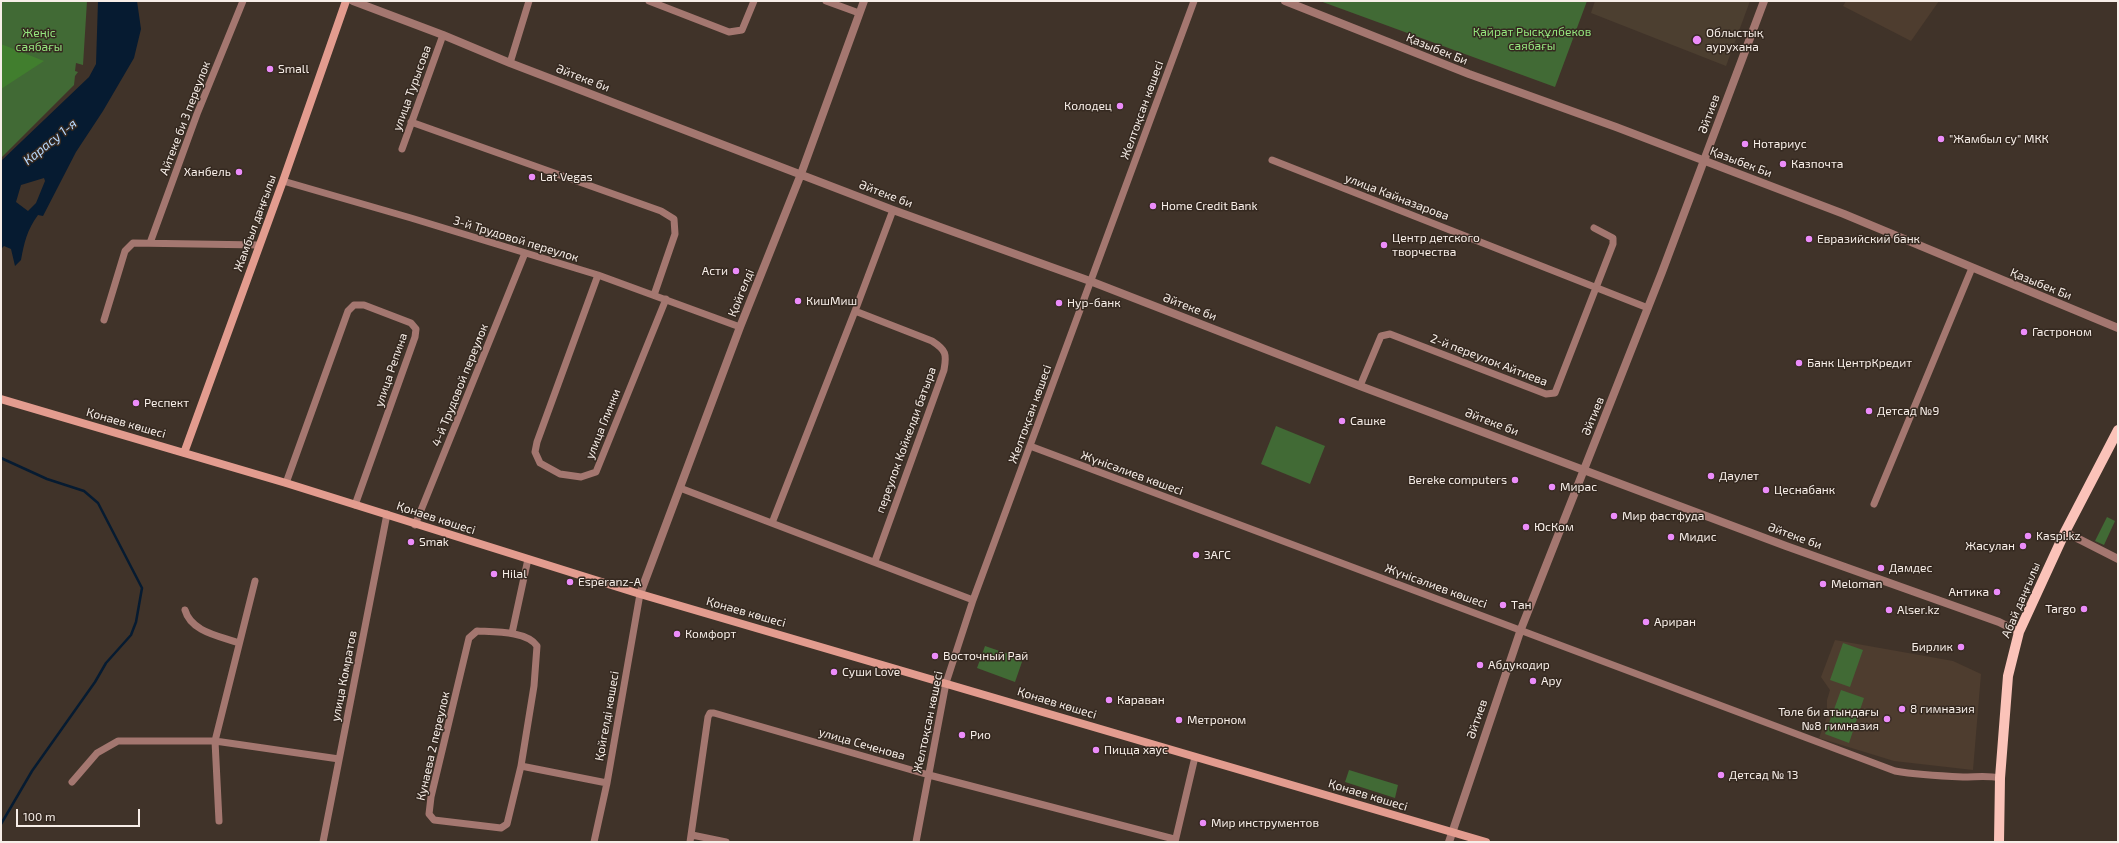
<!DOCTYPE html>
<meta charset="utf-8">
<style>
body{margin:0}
#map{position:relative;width:2119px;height:843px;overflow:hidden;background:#403329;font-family:"Exo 2",sans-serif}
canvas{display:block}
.frame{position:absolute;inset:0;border:2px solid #f7eee8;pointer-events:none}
.scale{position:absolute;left:16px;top:809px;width:124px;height:18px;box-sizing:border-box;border:2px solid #f7eee8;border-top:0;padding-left:5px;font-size:12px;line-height:14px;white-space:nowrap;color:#f7eee8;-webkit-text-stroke:3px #352920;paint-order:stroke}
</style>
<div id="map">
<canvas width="2119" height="843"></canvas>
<div class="frame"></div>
<div class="scale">100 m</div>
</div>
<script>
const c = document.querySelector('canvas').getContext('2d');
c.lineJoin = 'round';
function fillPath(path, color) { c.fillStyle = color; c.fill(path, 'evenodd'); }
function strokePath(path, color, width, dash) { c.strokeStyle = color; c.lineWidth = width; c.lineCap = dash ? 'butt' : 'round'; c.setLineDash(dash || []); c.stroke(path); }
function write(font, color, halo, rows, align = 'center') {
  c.font = font + ' "Exo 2",sans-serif'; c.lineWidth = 3; c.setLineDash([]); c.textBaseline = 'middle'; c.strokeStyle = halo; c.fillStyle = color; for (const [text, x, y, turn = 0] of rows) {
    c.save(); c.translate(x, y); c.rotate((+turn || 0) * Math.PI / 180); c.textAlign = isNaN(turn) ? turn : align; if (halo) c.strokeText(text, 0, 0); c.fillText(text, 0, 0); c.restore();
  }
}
const built = new Path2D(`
 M1846 1H1939L1911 41 1843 6Z
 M1835 640 1953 661 1981 674 1973 770 1894 761 1819 738 1827 717V700L1830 690 1821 677Z`);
const medical = new Path2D(`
 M1595 1H1750L1726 66 1591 13Z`);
const green = new Path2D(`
 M1 1H87L83 65 76 63 75 71 78 72 75 76 74 85 1 158Z
 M1320 1H1587L1555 87Z
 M1276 426 1325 446 1310 484 1261 464Z
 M2107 517 2115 521 2104 545 2095 541Z
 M1843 643 1863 650 1850 687 1830 680Z
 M985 646 1023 659 1015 682 977 668Z
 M1841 690 1864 698 1849 743 1825 734Z
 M1349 770 1398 785 1395 798 1345 782Z`);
const forest = new Path2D(`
 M1 44 44 61 1 89Z`);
const water = new Path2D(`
 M98 1H137L141 29 134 58 103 111 76 152 43 216 38 215C27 230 24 243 21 260L15 266 11 249 4 246 1 249V161L89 77 96 64ZM44 178 45 181 36 203 28 211 16 202 21 185Z`);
const stream = new Path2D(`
 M1 458 47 479 84 491 98 503 142 588 136 622 131 635 106 663 95 682 32 771 1 824`);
const minor = new Path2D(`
 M649 1 729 32 742 30 754 1
 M826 1 859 13
 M510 63 529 1
 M411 122 661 211 674 219 675 234 654 295
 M402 149 443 35
 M1272 160 1648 308
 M283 181 411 218 598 275 740 327
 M150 243 197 114 243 1
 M598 275 537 442 535 452 540 463 560 474 581 477 596 472 666 299
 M855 311 932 341C946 350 947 354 944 370L875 561
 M104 320 125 251 133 243 259 245
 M1360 386 1381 336 1390 334 1546 394 1555 393 1613 244V238L1594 228
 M1030 446 1895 771C1918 775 1940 776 1963 777 1976 777 1987 775 2000 778
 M286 483 348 311 354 305H364L411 323 416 329 415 337 355 505
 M680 488 973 600
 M1874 504 1972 268
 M772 523 855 311 893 210
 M415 525 525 253
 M185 610C191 632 220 636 239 643
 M477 631C494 632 527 631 537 646L534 686 521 766 507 824 501 828 434 820 429 814 431 797 469 638Z
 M512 633 528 559
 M521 766 607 783
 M72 782 97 753 118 741H215L339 759
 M219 821 215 741 255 581
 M692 835 726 842
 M323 842 387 514
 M594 842 607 783 640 594
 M690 842 708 717 710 713H714L929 775 1174 839
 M916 842 946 683 973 600 1194 1
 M1175 842 1195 757`);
const tertiary = new Path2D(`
 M353 1 443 35 510 63 893 210 1090 281 1360 386 1786 546 1999 622 2019 632
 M1285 1 1469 74 1616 127 1844 214 2118 328
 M2065 532 2118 559
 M640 594 740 327 801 174 864 1
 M1449 842 1521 629 1662 272 1764 1`);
const secondary = new Path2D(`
 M1 399 286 483 640 594 1486 842
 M184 453 283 181 346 1`);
const primary = new Path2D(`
 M1999 842 2000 778 2008 676 2019 632 2065 532 2118 430`);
const markers = [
 [1697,40,5,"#ec8cfa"],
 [270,69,4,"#ec8cfa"],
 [1120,106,4,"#ec8cfa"],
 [1941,139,4,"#ec8cfa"],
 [1745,144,4,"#ec8cfa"],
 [1783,164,4,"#ec8cfa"],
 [239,172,4,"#ec8cfa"],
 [532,177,4,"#ec8cfa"],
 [1153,206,4,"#ec8cfa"],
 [1809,239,4,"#ec8cfa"],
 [1384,245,4,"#ec8cfa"],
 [736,271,4,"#ec8cfa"],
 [798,301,4,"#ec8cfa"],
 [1059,303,4,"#ec8cfa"],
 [2024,332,4,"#ec8cfa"],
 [1799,363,4,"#ec8cfa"],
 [136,403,4,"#ec8cfa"],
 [1869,411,4,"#ec8cfa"],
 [1342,421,4,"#ec8cfa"],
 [1711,476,4,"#ec8cfa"],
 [1515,480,4,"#ec8cfa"],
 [1552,487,4,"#ec8cfa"],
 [1766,490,4,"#ec8cfa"],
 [1614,516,4,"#ec8cfa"],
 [1526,527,4,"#ec8cfa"],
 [2028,536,4,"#ec8cfa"],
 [1671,537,4,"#ec8cfa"],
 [411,542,4,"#ec8cfa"],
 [2023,546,4,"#ec8cfa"],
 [1196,555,4,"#ec8cfa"],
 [1881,568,4,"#ec8cfa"],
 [494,574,4,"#ec8cfa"],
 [570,582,4,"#ec8cfa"],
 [1823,584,4,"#ec8cfa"],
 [1997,592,4,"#ec8cfa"],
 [1503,605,4,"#ec8cfa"],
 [2084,609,4,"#ec8cfa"],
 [1889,610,4,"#ec8cfa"],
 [1646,622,4,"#ec8cfa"],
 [677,634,4,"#ec8cfa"],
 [1961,647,4,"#ec8cfa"],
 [935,656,4,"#ec8cfa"],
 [1480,665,4,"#ec8cfa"],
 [834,672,4,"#ec8cfa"],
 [1533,681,4,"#ec8cfa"],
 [1109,700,4,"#ec8cfa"],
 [1902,709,4,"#ec8cfa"],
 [1887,719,4,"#ec8cfa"],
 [1179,720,4,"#ec8cfa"],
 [962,735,4,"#ec8cfa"],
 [1096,750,4,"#ec8cfa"],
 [1721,775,4,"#ec8cfa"],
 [1203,823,4,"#ec8cfa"]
];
const parkNames = [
 ["Қайрат Рысқұлбеков",1532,32],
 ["саябағы",1532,46],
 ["Жеңіс",39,33],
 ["саябағы",39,47]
];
const poiNames = [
 ["Облыстық",1706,33],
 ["аурухана",1706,47],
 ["Small",278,69],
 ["Колодец",1112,106,"right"],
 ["\"Жамбыл су\" МКК",1949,139],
 ["Нотариус",1753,144],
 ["Казпочта",1791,164],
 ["Ханбель",231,172,"right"],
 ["Lat Vegas",540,177],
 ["Home Credit Bank",1161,206],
 ["Центр детского",1392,238],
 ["творчества",1392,252],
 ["Евразийский банк",1817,239],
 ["Асти",728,271,"right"],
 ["КишМиш",806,301],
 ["Нур-банк",1067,303],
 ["Гастроном",2032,332],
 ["Банк ЦентрКредит",1807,363],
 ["Респект",144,403],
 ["Детсад №9",1877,411],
 ["Сашке",1350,421],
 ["Даулет",1719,476],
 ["Bereke computers",1507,480,"right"],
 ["Мирас",1560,487],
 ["Цеснабанк",1774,490],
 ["Мир фастфуда",1622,516],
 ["ЮсКом",1534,527],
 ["Kaspi.kz",2036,536],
 ["Мидис",1679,537],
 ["Smak",419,542],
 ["Жасулан",2015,546,"right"],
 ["ЗАГС",1204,555],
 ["Дамдес",1889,568],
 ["Hilal",502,574],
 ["Esperanz-A",578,582],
 ["Meloman",1831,584],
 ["Антика",1989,592,"right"],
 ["Тан",1511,605],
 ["Targo",2076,609,"right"],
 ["Alser.kz",1897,610],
 ["Ариран",1654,622],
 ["Комфорт",685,634],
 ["Бирлик",1953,647,"right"],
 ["Восточный Рай",943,656],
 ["Абдукодир",1488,665],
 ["Суши Love",842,672],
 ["Ару",1541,681],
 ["Караван",1117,700],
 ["8 гимназия",1910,709],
 ["Төле би атындағы",1879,712,"right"],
 ["№8 гимназия",1879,726,"right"],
 ["Метроном",1187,720],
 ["Рио",970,735],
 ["Пицца хаус",1104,750],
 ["Детсад № 13",1729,775],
 ["Мир инструментов",1211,823]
];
const streetNames = [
 ["Қазыбек Би",1437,49,22],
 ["Әйтеке би",583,78,21],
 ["улица Турысова",412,88,-70],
 ["Желтоқсан көшесі",1142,110,-70],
 ["Әйтиев",1709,114,-70],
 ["Айтеке би 3 переулок",185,118,-69],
 ["Қазыбек Би",1741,162,21],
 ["Әйтеке би",886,194,21],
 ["улица Кайназарова",1397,197,21],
 ["Жамбыл даңғылы",255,223,-70],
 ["3-й Трудовой переулок",516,239,17],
 ["Қазыбек Би",2041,284,22],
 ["Қойгелді",741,293,-68],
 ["Әйтеке би",1190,307,21],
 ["2-й переулок Айтиева",1489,360,21],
 ["улица Репина",391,370,-71],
 ["4-й Трудовой переулок",460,385,-68],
 ["Желтоқсан көшесі",1030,414,-70],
 ["Әйтиев",1593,416,-68],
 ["Әйтеке би",1492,422,21],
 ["Қонаев көшесі",126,423,16],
 ["улица Глинки",603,424,-68],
 ["переулок Койкелди батыра",906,440,-70],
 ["Жүнісәлиев көшесі",1132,473,20],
 ["Қонаев көшесі",436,518,18],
 ["Әйтеке би",1795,536,20],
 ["Жүнісәлиев көшесі",1436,586,20],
 ["Абай даңғылы",2021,600,-67],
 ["Қонаев көшесі",746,612,16],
 ["улица Комратов",344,676,-79],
 ["Қонаев көшесі",1057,703,17],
 ["Қойгелді көшесі",607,716,-80],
 ["Әйтиев",1477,719,-71],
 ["Желтоқсан көшесі",928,722,-78],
 ["улица Сеченова",862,744,16],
 ["Кунаева 2 переулок",433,746,-77],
 ["Қонаев көшесі",1368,795,17]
];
const waterNames = [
 ["Карасу 1-я",50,142,-39]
];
fillPath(built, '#4e3d2f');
fillPath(medical, '#4c3f30');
fillPath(green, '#416a35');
fillPath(forest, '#417e2e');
fillPath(water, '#061b31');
strokePath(stream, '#061b31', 2.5);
strokePath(minor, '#a47770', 7);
strokePath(tertiary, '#a47770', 8);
strokePath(secondary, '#e39c8f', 8);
strokePath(primary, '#fbc3b9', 10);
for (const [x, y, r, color] of markers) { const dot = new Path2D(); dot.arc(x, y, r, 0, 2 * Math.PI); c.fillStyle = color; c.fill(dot); strokePath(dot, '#352920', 1.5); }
write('12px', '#95e67e', '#352920', parkNames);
write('12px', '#f7eee8', '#352920', poiNames, 'left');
write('12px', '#f7eee8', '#352920', streetNames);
write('italic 13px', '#b7d9ff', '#352920', waterNames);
</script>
